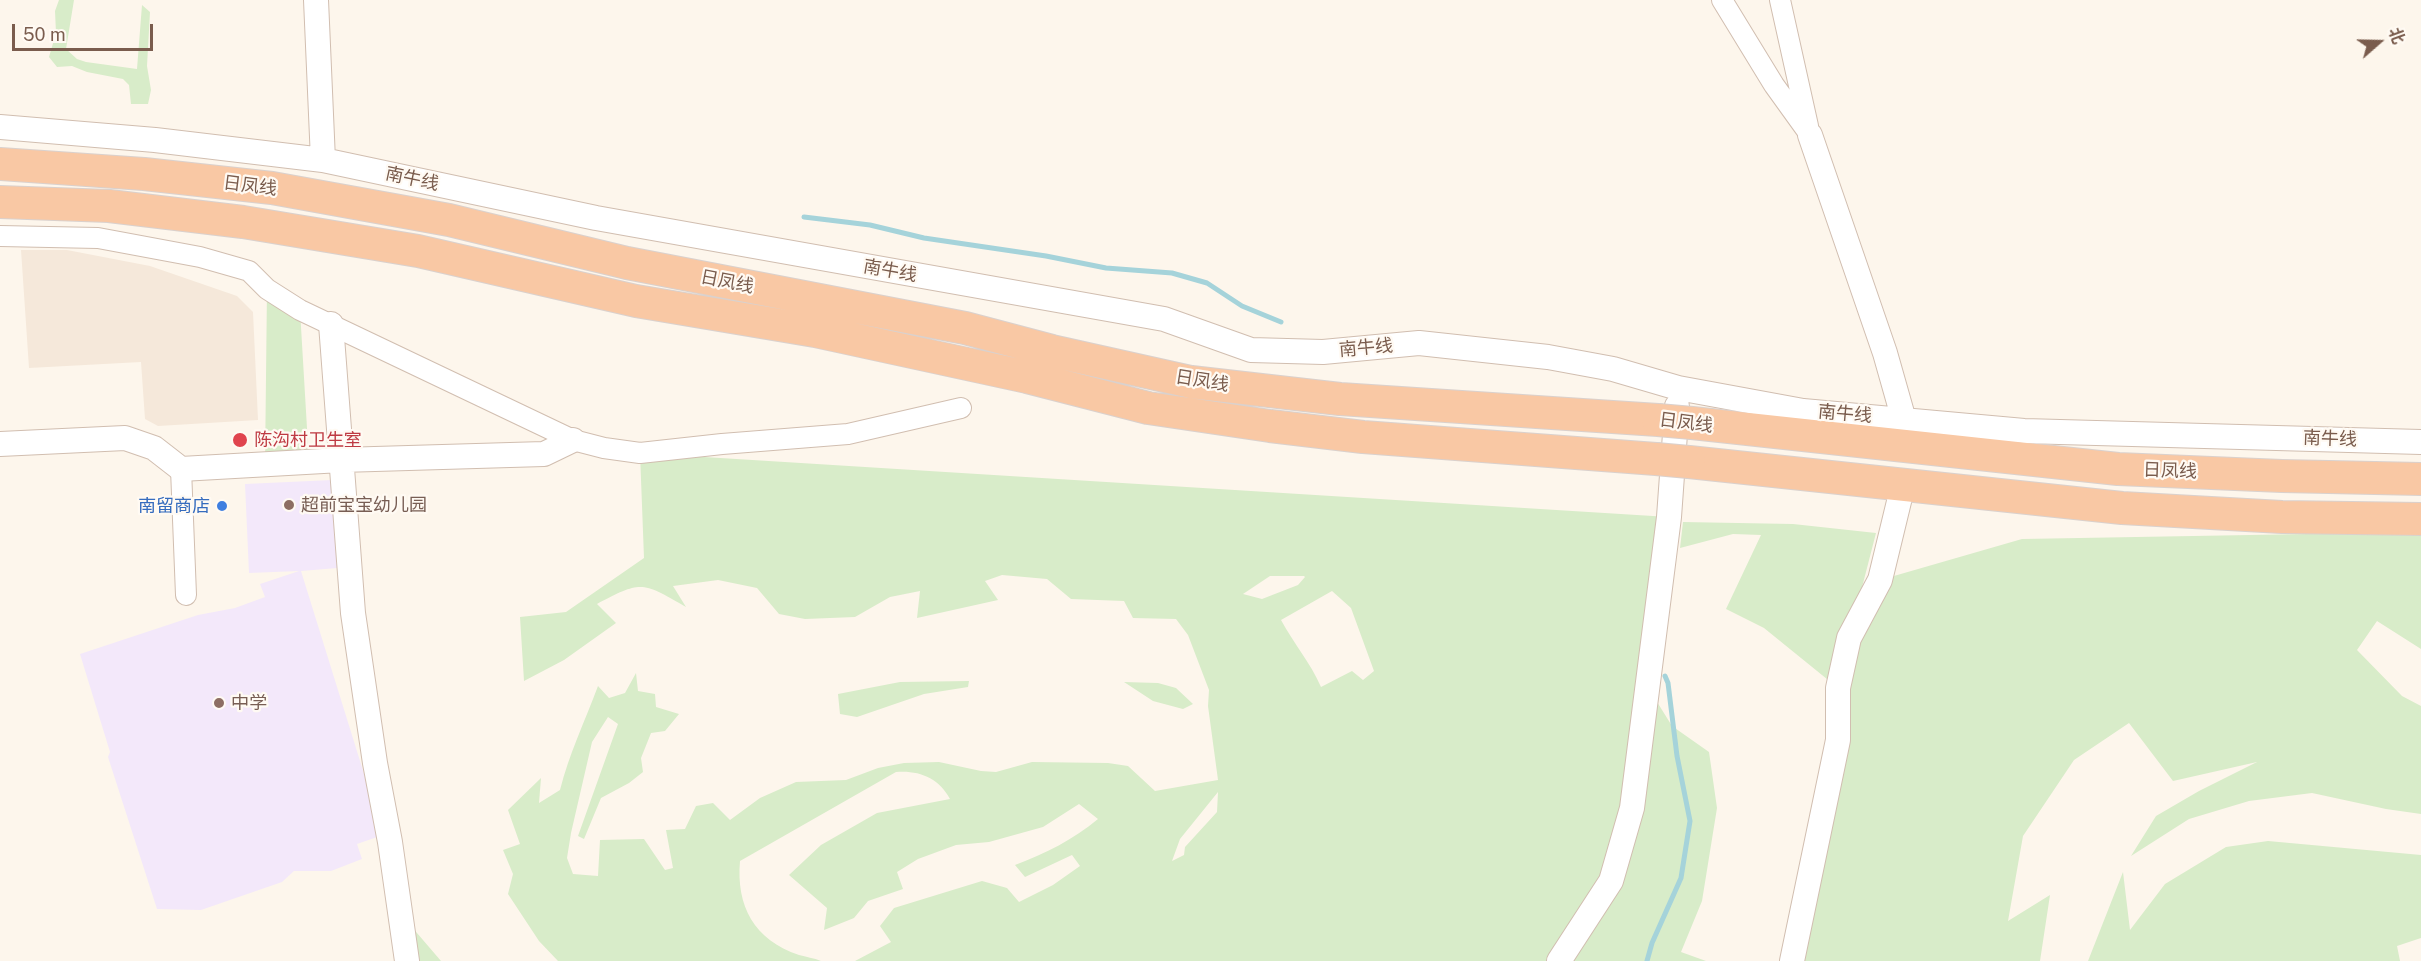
<!DOCTYPE html>
<meta charset="utf-8">
<style>
body{margin:0}
#map{position:relative;width:2421px;height:961px;overflow:hidden;background:#fdf6ec;font-family:"Public Sans","Noto Sans SC",sans-serif}
canvas{display:block}
.north{position:absolute;left:2349px;top:12px;width:60px;height:60px;-webkit-text-stroke:4px #fffaf3;paint-order:stroke;rotate:70deg;font-size:16px;font-weight:700;line-height:24px;text-align:center;color:#7a5c4d}
.north::after{content:'';display:block;margin:auto;width:21px;height:27px;background:#7a5c4d;clip-path:polygon(50% 0,100% 100%,50% 72%,0 100%)}
.scale{position:absolute;left:12px;top:24px;width:141px;height:27px;box-sizing:border-box;border:3px solid #7a5c4d;border-top:0;padding-left:8px;font-size:18px;line-height:21px;white-space:nowrap;color:#7a5c4d;-webkit-text-stroke:4px #fffaf3;paint-order:stroke}
</style>
<div id="map">
<canvas width="2421" height="961"></canvas>
<div class="north">北</div>
<div class="scale">50 m</div>
</div>
<script>
const c = document.querySelector('canvas').getContext('2d');
c.lineJoin = 'round';
function fillPath(path, color) { c.fillStyle = color; c.fill(path, 'evenodd'); }
function strokePath(path, color, width, dash) { c.strokeStyle = color; c.lineWidth = width; c.lineCap = dash ? 'butt' : 'round'; c.setLineDash(dash || []); c.stroke(path); }
function write(font, color, halo, rows, align = 'center') {
  c.font = font + ' "Public Sans","Noto Sans SC",sans-serif'; c.lineWidth = 4.5; c.setLineDash([]); c.textBaseline = 'middle'; c.strokeStyle = halo; c.fillStyle = color; for (const [text, x, y, turn = 0] of rows) {
    c.save(); c.translate(x, y); c.rotate((+turn || 0) * Math.PI / 180); c.textAlign = isNaN(turn) ? turn : align; if (halo) c.strokeText(text, 0, 0); c.fillText(text, 0, 0); c.restore();
  }
}
const residential = new Path2D(`
 M21 250H67L150 266 237 296 253 312 258 420 158 426 145 419 141 362 29 368Z`);
const education = new Path2D(`
 M332 480 337 568 301 571 383 835 357 844 362 859 331 871H294L282 882 201 910 157 909 108 757 110 752 80 654 198 615 235 608 265 597 260 584 299 571 249 573 245 484Z`);
const green = new Path2D(`
 M59 0H74L66 49 77 59 86 62 137 69 142 5 150 12 147 66 151 90 148 104H131L129 85 123 79 87 72 72 66 57 67 49 57 56 33 55 11Z
 M267 289 300 310 309 462 265 464Z
 M640 453 1669 517 1649 689 1672 726 1709 752 1717 808 1702 901 1681 952 1706 961H855L891 942 880 926 894 908 982 881 1007 888 1019 902 1053 885 1080 866 1072 855 1025 877 1015 865C1046 853 1073 840 1098 819L1079 804 1043 827 989 842 956 845 918 859 897 872 903 889 868 901 854 918 824 930 827 908 789 875 821 845 877 813 950 799C939 778 919 770 896 772L740 861C736 906 754 940 799 955 806 957 814 958 821 961H558L539 941 508 894 513 874 503 850 520 844 508 810 541 778 539 803 560 790C569 754 585 721 598 686L609 698 625 693 636 673 638 691 655 694 656 707 679 714 665 731 651 733 641 758 643 772 629 783 601 798 584 839 578 836 618 724 608 717 592 742 571 833 567 858 573 874 598 876 600 840 644 839 665 870 673 868 666 830 685 829 696 806 713 803 730 820 760 798 796 782 846 780 878 768 904 763 939 762 981 771 996 772 1032 762 1108 763 1128 766 1155 791 1218 780 1208 706 1209 690 1188 635 1176 619 1133 618 1124 601 1071 599 1047 579 1002 575 985 581 998 600 917 618 920 591 890 597 855 617 805 619 779 614 757 588 718 580 673 586 686 607C642 582 642 580 597 604L616 623 564 660 524 681 520 617 566 612 644 558ZM1270 576H1304L1305 577 1298 585 1262 599 1243 594ZM1332 591 1351 608 1374 671 1363 680 1352 671 1321 687C1310 662 1294 644 1281 620ZM1218 792 1217 812 1185 847 1184 855 1172 861 1180 839Z
 M1683 522 1793 524 1876 533 1850 634 1880 580 2022 539 2421 532V649L2377 621 2357 650 2402 696 2421 706V814L2386 809 2312 793 2249 801 2189 819 2131 856 2156 816 2199 791 2257 762 2173 781 2129 723 2074 760 2023 836 2008 921 2050 895 2040 961H1792L1838 688 1764 628 1726 609 1761 535 1733 534 1680 548Z
 M969 681 968 687 924 694 857 717 840 714 838 694 900 682Z
 M1124 682 1158 683 1176 688 1193 704 1183 709 1153 701Z
 M2268 841 2421 855V938L2397 946 2400 961H2088L2123 872 2130 930 2165 884 2226 847Z
 M399 912 441 961H407Z`);
const stream = new Path2D(`
 M804 217 870 225 924 238 1046 256 1106 268 1172 273 1207 283 1242 306 1281 322
 M1647 961 1652 943 1681 878 1690 821 1677 756 1668 683 1665 676`);
const minor = new Path2D(`
 M1722 0 1774 85 1810 135
 M1780 0 1808 126
 M0 236 98 238 200 257 249 271 267 289 300 310 573 440 604 448 640 453 722 444 848 434 961 408
 M181 469 186 595`);
const tertiary = new Path2D(`
 M0 127 155 140 323 160 316 0
 M1810 135 1885 353 1904 420V433
 M323 160 596 218 1164 319 1251 350 1323 352 1419 343 1548 357 1613 369 1678 388 1803 411 2024 431 2421 442
 M331 324 353 613 375 763 390 842 407 961
 M0 444 125 438 154 448 181 469 341 460 544 454 573 440
 M1559 961 1611 881 1632 808 1669 517 1677 406
 M1792 961 1838 740V688L1849 638 1880 580 1903 485`);
const trunk = new Path2D(`
 M0 164 144 174 272 188 449 220 627 263 965 328 1052 351 1191 382 1340 399 1658 420
 M0 202 109 206 243 222 418 251 636 301 815 331 1027 377 1148 408 1270 426 1363 437 1656 459
 M1692 423 2118 469 2282 476 2421 479
 M1689 462 2122 508 2282 517 2421 519`);
const trunkBridge = new Path2D(`
 M1658 420 1692 423
 M1656 459 1689 462`);
const markers = [
 [240,440,8,"#e0444e"],
 [289,505,6,"#8d6e63"],
 [222,506,6,"#3f7fe0"],
 [219,703,6,"#8d6e63"]
];
const streetNames = [
 ["南牛线",412,179,12],
 ["日凤线",250,186,7],
 ["南牛线",890,271,10],
 ["日凤线",727,282,11],
 ["南牛线",1366,348,-5],
 ["日凤线",1202,381,9],
 ["南牛线",1845,414,5],
 ["日凤线",1686,423,7],
 ["南牛线",2330,439,2],
 ["日凤线",2170,471,2]
];
const healthNames = [
 ["陈沟村卫生室",254,440]
];
const educationNames = [
 ["超前宝宝幼儿园",301,505],
 ["中学",231,703]
];
const shopNames = [
 ["南留商店",210,506]
];
fillPath(residential, '#f5e8da');
fillPath(education, '#f3e8fa');
fillPath(green, '#d8ecc9');
strokePath(stream, '#a5d3da', 5);
strokePath(minor, '#d1beb0', 22);
strokePath(tertiary, '#d1beb0', 26);
strokePath(trunk, '#dad1cd', 34);
strokePath(minor, '#fff', 20);
strokePath(tertiary, '#fff', 24);
strokePath(trunk, '#f9c8a4', 32);
strokePath(trunkBridge, '#dad1cd', 34, []);
strokePath(trunkBridge, '#f9c8a4', 32);
for (const [x, y, r, color] of markers) { const dot = new Path2D(); dot.arc(x, y, r, 0, 2 * Math.PI); c.fillStyle = color; c.fill(dot); strokePath(dot, '#fffaf3', 2); }
write('18px', '#7a5c4d', '#fffaf3', streetNames);
write('18px', '#be3a42', '#fffaf3', healthNames, 'left');
write('18px', '#785e54', '#fffaf3', educationNames, 'left');
write('18px', '#366cbe', '#fffaf3', shopNames, 'right');
</script>
